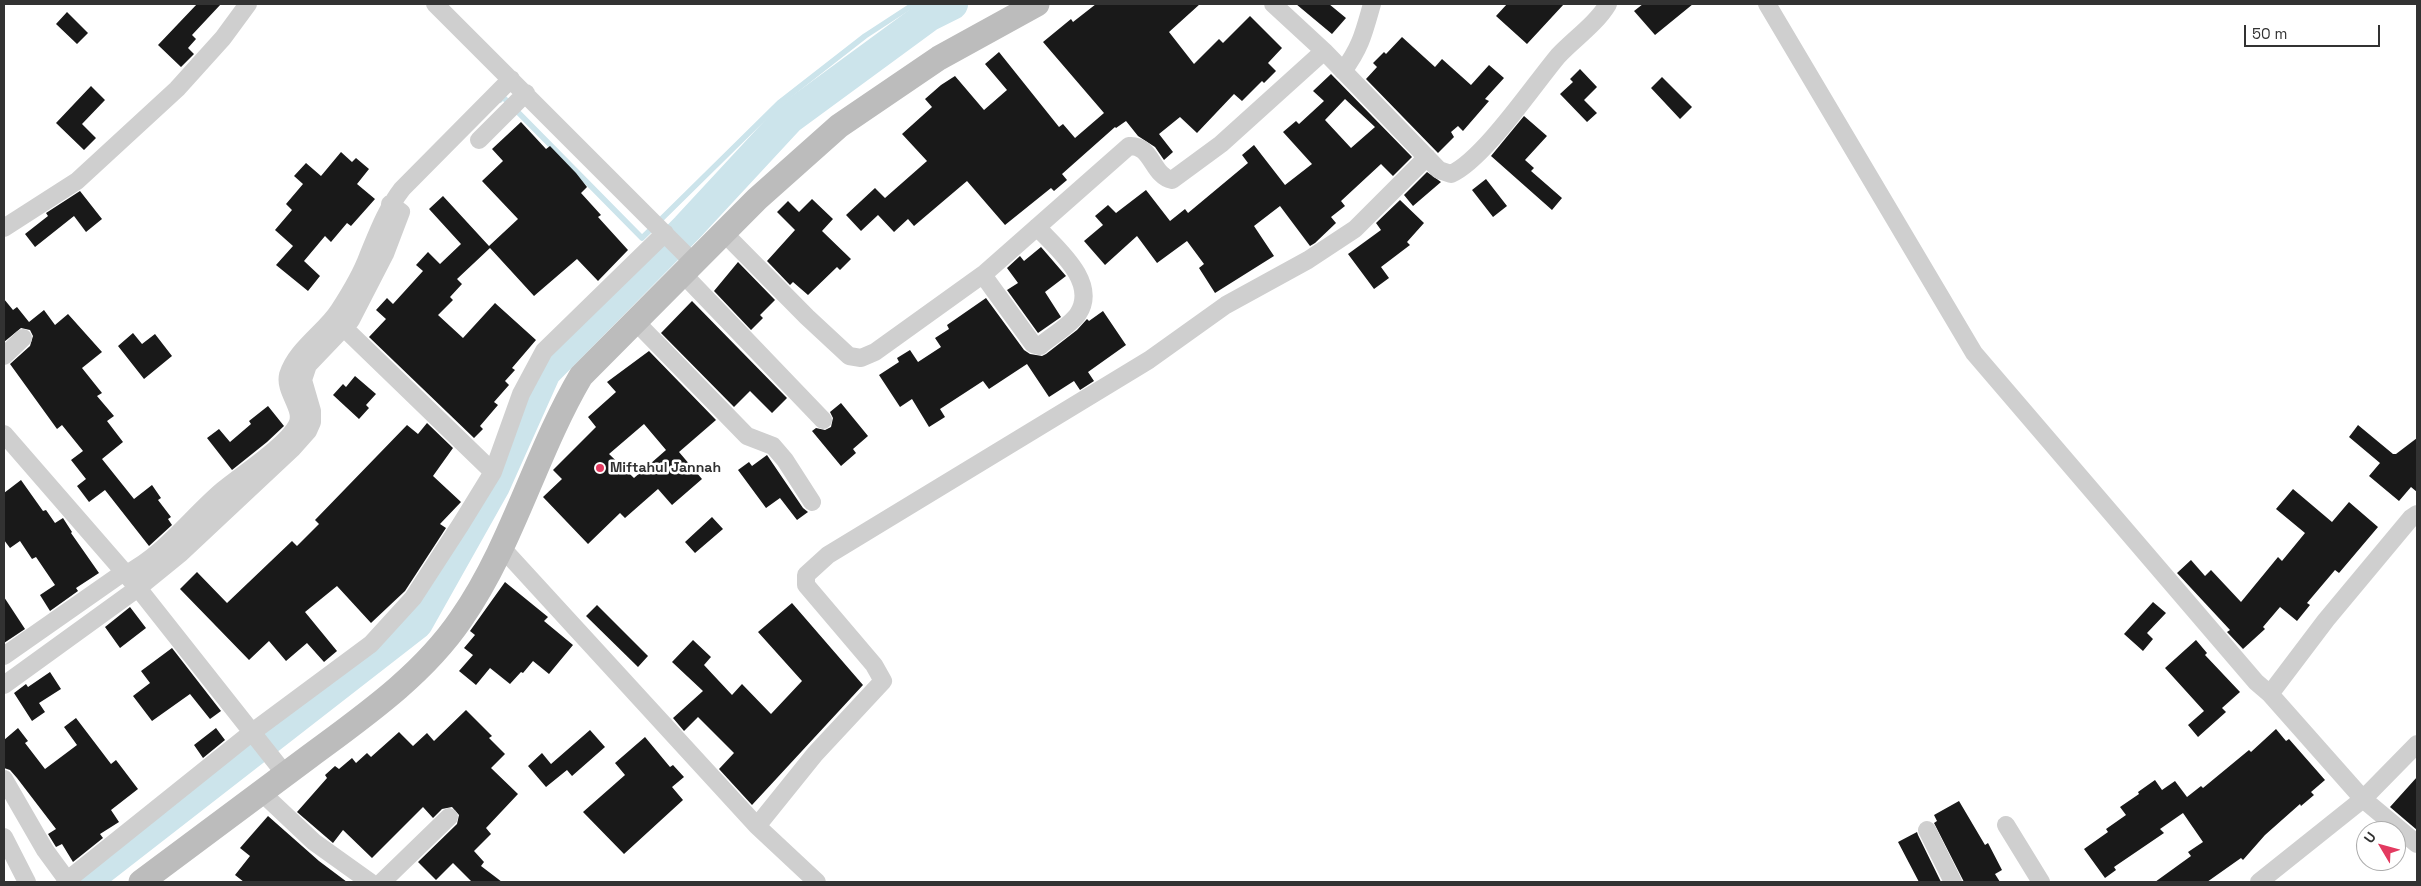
<!DOCTYPE html>
<style>
body{margin:0}
#map{position:relative;width:2421px;height:886px;overflow:hidden;background:#fff;font-family:"Space Grotesk",sans-serif}
canvas{display:block}
.frame{position:absolute;inset:0;border:5px solid #323232;pointer-events:none}
.north{position:absolute;left:2356px;top:821px;width:50px;height:50px;box-sizing:border-box;background:#fff;border:1px solid #adadad;border-radius:50%;rotate:307deg;font-size:14px;font-weight:700;line-height:20px;text-align:center;color:#323232}
.north::after{content:'';display:block;margin:auto;width:18px;height:22px;background:#e33a60;clip-path:polygon(50% 0,100% 100%,50% 72%,0 100%)}
.scale{position:absolute;left:2244px;top:25px;width:136px;height:22px;box-sizing:border-box;border:2px solid #323232;border-top:0;padding-left:6px;font-size:15px;line-height:18px;white-space:nowrap;color:#323232;-webkit-text-stroke:4px #fff;paint-order:stroke}
</style>
<div id="map">
<canvas width="2421" height="886"></canvas>
<div class="frame"></div>
<div class="north">U</div>
<div class="scale">50 m</div>
</div>
<script>
const c = document.querySelector('canvas').getContext('2d');
c.lineJoin = 'round';
function strokePath(path, color, width, dash) { c.strokeStyle = color; c.lineWidth = width; c.lineCap = dash ? 'butt' : 'round'; c.setLineDash(dash || []); c.stroke(path); }
function fillPath(path, color) { c.fillStyle = color; c.fill(path, 'evenodd'); }
function write(font, color, halo, rows, align = 'center') {
  c.font = font + ' "Space Grotesk",sans-serif'; c.lineWidth = 5; c.setLineDash([]); c.textBaseline = 'middle'; c.strokeStyle = halo; c.fillStyle = color; for (const [text, x, y, turn = 0] of rows) {
    c.save(); c.translate(x, y); c.rotate((+turn || 0) * Math.PI / 180); c.textAlign = isNaN(turn) ? turn : align; if (halo) c.strokeText(text, 0, 0); c.fillText(text, 0, 0); c.restore();
  }
}
const stream = new Path2D(`
 M500 100 503 97 642 238 779 103 865 36 914 4`);
const river = new Path2D(`
 M84 882 417 623 494 486 545 372 687 228 789 118 928 16 952 4`);
const building = new Path2D(`
 M197 4H221L192 35 196 39 188 48 194 54 181 67 158 45Z
 M1096 4H1200L1169 32 1194 64 1219 39 1223 43 1250 16 1282 48 1268 63 1276 71 1264 83 1262 81 1242 101 1234 94 1197 133 1180 117 1159 134 1173 152 1164 160 1155 147 1138 136 1126 121 1116 128 1115 127 1062 174 1067 180 1054 191 1051 188 1005 225 967 181 914 226 908 219 894 232 878 215 861 231 846 215 875 188 885 198 927 161 902 134 932 107 925 99 941 85 955 76 984 110 1007 90 985 64 999 52 1059 127 1063 124 1075 138 1104 113 1043 42 1071 19 1073 22Z
 M1296 4H1329L1346 18 1332 34Z
 M1507 4H1564L1527 44 1496 16Z
 M1643 4H1693L1655 35 1634 11Z
 M67 12 88 33 77 44 56 24Z
 M1402 37 1435 67 1442 59 1471 85 1489 65 1504 78 1485 99 1489 101 1463 131 1458 126 1451 132 1454 137 1438 153 1366 79 1377 67 1373 63 1384 52 1386 54Z
 M1580 69 1597 87 1584 100 1597 113 1587 122 1560 94 1573 82 1570 79Z
 M1331 74 1412 157 1393 176 1381 164 1341 201 1345 206 1331 217 1336 223 1315 243 1310 246 1280 206 1254 226 1274 256 1215 293 1199 268 1204 264 1187 241 1157 263 1137 236 1105 265 1084 241 1103 225 1095 216 1108 205 1116 213 1146 190 1170 221 1185 209 1188 213 1248 163 1242 155 1254 145 1285 185 1312 164 1283 132 1296 121 1299 124 1324 101 1313 91ZM1345 99 1375 127 1351 148 1325 120Z
 M1662 77 1692 107 1680 119 1651 88Z
 M91 86 105 100 82 124 96 138 84 150 56 123Z
 M1524 116 1547 136 1525 160 1534 168 1531 171 1562 198 1552 210 1491 156Z
 M521 122 546 149 550 146 576 173 587 187 581 193 601 215 598 217 628 250 598 281 577 259 534 296 490 248 457 279 462 284 450 297 453 300 438 315 463 338 495 303 536 340 512 368 515 370 505 381 509 385 494 402 498 405 480 426 483 429 474 438 369 337 386 319 376 310 387 298 393 304 423 271 416 265 428 252 440 264 461 244 429 209 443 196 489 246 518 219 482 181 503 161 492 149Z
 M341 152 352 162 356 158 369 169 357 184 375 199 351 226 347 223 331 242 325 236 304 261 320 276 308 291 276 265 293 246 275 230 292 210 286 204 303 184 294 176 306 163 321 176Z
 M1427 172 1441 182 1413 206 1404 195Z
 M1486 179 1507 206 1493 217 1472 190Z
 M80 191 102 219 86 232 74 216 35 247 25 234 48 216 46 213Z
 M812 199 833 219 822 231 851 259 840 270 837 267 808 295 793 282 790 285 767 261 795 230 777 212 788 201 799 212Z
 M1400 200 1424 223 1407 242 1410 245 1381 267 1389 278 1374 289 1348 254 1381 230 1376 223Z
 M1041 247 1066 276 1045 292 1061 317 1038 333 1007 290 1018 283 1007 268 1020 256 1024 261Z
 M738 262 775 300 760 315 763 318 751 330 714 291Z
 M986 298 1024 350 1030 354 1042 356 1046 354 1077 330 1087 319 1089 321 1103 311 1126 345 1088 372 1094 381 1080 390 1074 381 1049 397 1027 364 989 389 983 381 940 409 945 417 929 427 912 399 900 407 879 375 899 362 897 358 910 350 918 362 941 347 935 338 949 329 947 325Z
 M4 299 13 310 17 307 29 322 44 310 55 325 68 314 102 352 82 368 102 393 97 396 114 416 107 421 123 442 102 459 134 499 152 485 161 498 158 500 171 517 168 519 172 525 149 546 105 490 89 502 77 486 86 479 71 460 83 451 62 425 57 429 10 364 30 346 33 336 30 330 21 328 4 342Z
 M692 301 787 398 772 413 750 391 734 407 661 333Z
 M133 333 142 344 155 334 172 356 144 379 118 346Z
 M649 351 716 420 679 452 702 479 672 505 658 489 625 518 620 513 588 544 543 497 562 479 553 470 596 427 588 417 616 392 607 382ZM644 424 666 450 634 478 609 454Z
 M355 376 376 394 366 405 369 408 359 419 333 395 343 384 346 387Z
 M841 403 868 436 853 449 856 453 841 466 812 431 816 428 825 430 831 427 833 418 830 412Z
 M268 406 284 426 267 442 232 470 207 438 219 429 230 442 251 424 249 421Z
 M427 423 453 448 433 476 461 502 440 524 446 528 405 591 371 623 337 586 305 612 337 651 324 662 307 643 286 661 269 641 249 660 180 589 197 572 227 603 292 541 297 546 319 524 315 520 407 425 418 434Z
 M2358 425 2393 454H2396L2417 438V492L2411 487 2399 501 2369 476 2380 463 2349 437Z
 M767 455 803 508 808 512 797 520 780 498 766 508 738 470 749 462 752 466Z
 M21 480 43 511 46 510 55 523 63 518 72 532 71 533 99 573 76 588 78 591 50 611 40 595 55 585 36 557 32 559 20 541 10 548 4 540V493Z
 M2293 489 2332 522 2349 502 2378 527 2339 573 2335 570 2307 603 2310 605 2297 621 2280 607 2263 627 2265 629 2243 649 2227 632 2230 630 2177 573 2191 560 2205 576 2211 570 2241 602 2278 557 2282 561 2305 533 2276 509Z
 M712 517 723 529 695 553 685 542Z
 M505 582 548 617 544 621 573 645 549 674 533 661 523 673 521 672 510 684 490 668 476 685 459 671 473 655 464 648 475 635 470 631Z
 M4 597 25 629 4 643Z
 M2153 602 2166 613 2147 633 2153 639 2143 651 2124 634Z
 M792 603 863 685 752 805 719 769 734 753 698 717 684 731 673 718 703 691 672 662 693 640 711 657 704 665 732 695 742 684 771 714 802 681 758 632Z
 M597 605 648 656 638 667 586 616Z
 M130 607 146 628 120 648 105 627Z
 M2196 640 2207 653 2205 655 2240 692 2222 708 2226 712 2198 737 2188 725 2204 711 2165 668Z
 M172 648 221 711 210 719 190 694 152 721 133 696 150 683 141 671Z
 M50 672 61 689 39 703 45 712 32 721 14 693 26 684 28 687Z
 M466 710 492 736 489 738 505 754 491 768 518 794 486 828 491 834 474 851 484 862 481 866 502 882H472L453 863 436 880 418 862 457 824 459 815 452 807 442 809 433 818 423 807 372 858 343 830 333 843 297 812 327 778 325 775 335 766 339 769 352 758 356 763 367 753 371 757 399 732 413 746 427 733 434 741Z
 M76 718 111 764 116 760 138 789 111 810 119 822 100 834 103 838 73 862 62 844 56 847 48 834 56 829 17 778 10 770 4 768V740L18 728 28 741 25 743 45 769 77 745 64 727Z
 M216 728 225 740 203 758 194 745Z
 M2276 729 2286 741 2289 739 2325 780 2311 792 2314 795 2301 806 2300 804 2265 835 2243 860 2241 858 2207 882H2155L2191 856 2188 852 2203 842 2183 813 2160 829 2164 833 2114 867 2116 870 2105 878 2084 849 2108 832 2106 829 2126 815 2120 807 2139 794 2138 792 2155 780 2162 790 2175 781 2187 797 2201 786 2203 788 2249 750 2251 752Z
 M590 730 605 747 572 776 567 770 546 787 528 766 542 753 551 764Z
 M645 737 670 767 673 765 684 777 672 787 683 800 624 854 583 812 625 775 615 763Z
 M2417 777V830L2390 807Z
 M1959 801 1985 845 1988 843 2002 870 1995 874 2000 882H1964L1934 823 1937 821 1934 815Z
 M268 816 319 861 347 882H244L235 875 250 856 240 848Z
 M1917 832 1918 835 1941 882H1919L1898 842Z`);
const street = new Path2D(`
 M435 4 694 263
 M1273 4 1324 51 1439 170 1451 174C1483 160 1533 86 1558 56 1574 39 1596 24 1608 4
 M1767 4 1974 353 2256 682 2270 694 2363 799 2417 844
 M1343 71C1361 47 1364 32 1372 4
 M479 140 526 93
 M4 228 77 181 177 89 223 38 248 4
 M724 233 807 317 849 356 861 358 875 352 985 273 1129 146C1152 144 1152 176 1172 180L1221 144 1324 51
 M683 274 823 420
 M983 275 1033 344 1040 346C1050 337 1071 325 1078 314 1099 282 1056 248 1037 227
 M635 321 747 436 773 446 785 460 812 502
 M338 322 493 472
 M4 356 23 338
 M4 434 138 588 285 774
 M503 549 757 826 817 882
 M126 574C164 555 191 517 223 490 241 475 287 445 297 425 305 409 284 392 288 375 296 349 325 332 339 310 350 293 361 275 368 256 378 232 386 210 402 189L511 79
 M4 656 124 572
 M4 685 138 588 181 553 292 449 308 431 312 422V411L303 380 308 365 351 320 385 254 401 212 390 204
 M2270 694 2326 620 2411 518 2417 514
 M4 779 45 850 67 880
 M261 792 314 842 370 882
 M2006 825 2041 882
 M757 826 815 754 883 681 874 665 806 585V575L828 555 1149 360 1226 305 1308 260 1355 229 1427 157
 M1927 830 1953 882
 M4 837 27 882
 M65 882 251 733 371 644 413 598 461 524 493 472 521 394 544 351 665 233
 M382 882 449 817
 M2259 882 2363 799 2417 744`);
const secondary = new Path2D(`
 M141 882C197 840 254 798 310 756 364 716 423 675 461 619 513 544 535 454 581 376L757 199 839 126 939 58 1037 4`);
const markers = [
 [600,468,5,"#e33a60"]
];
const poiNames = [
 ["Miftahul Jannah",610,468]
];
strokePath(stream, '#cce4eb', 5.5);
strokePath(river, '#cce4eb', 32);
fillPath(building, '#191919');
strokePath(street, '#cfcfcf', 18);
strokePath(secondary, '#bcbcbc', 25);
for (const [x, y, r, color] of markers) { const dot = new Path2D(); dot.arc(x, y, r, 0, 2 * Math.PI); c.fillStyle = color; c.fill(dot); strokePath(dot, '#fff', 2); }
write('bold 14px', '#323232', '#fff', poiNames, 'left');
</script>
